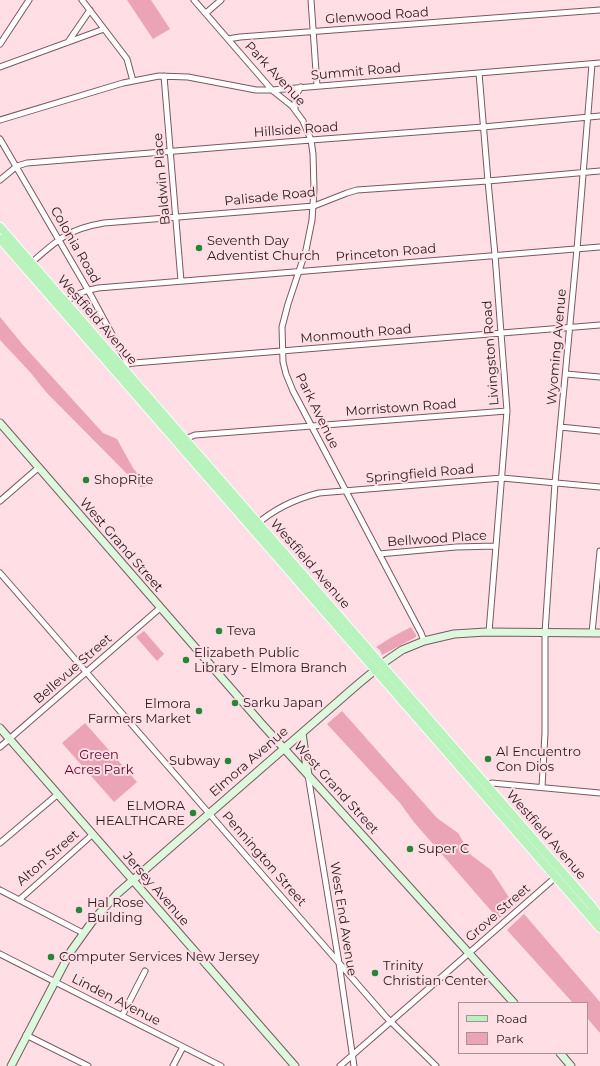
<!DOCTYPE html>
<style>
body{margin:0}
#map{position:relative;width:600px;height:1066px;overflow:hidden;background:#ffdee5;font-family:Montserrat,sans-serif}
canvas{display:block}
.legend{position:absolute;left:458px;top:1002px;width:130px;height:52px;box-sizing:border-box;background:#ffdee5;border:1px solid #a99095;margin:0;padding:5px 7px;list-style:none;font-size:12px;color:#291b1e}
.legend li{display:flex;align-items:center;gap:8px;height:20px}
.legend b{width:20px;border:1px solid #a99095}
</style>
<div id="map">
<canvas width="600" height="1066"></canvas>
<ul class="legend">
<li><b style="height:5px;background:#b8f3bd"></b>Road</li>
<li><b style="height:11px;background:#eaa4b5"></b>Park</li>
</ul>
</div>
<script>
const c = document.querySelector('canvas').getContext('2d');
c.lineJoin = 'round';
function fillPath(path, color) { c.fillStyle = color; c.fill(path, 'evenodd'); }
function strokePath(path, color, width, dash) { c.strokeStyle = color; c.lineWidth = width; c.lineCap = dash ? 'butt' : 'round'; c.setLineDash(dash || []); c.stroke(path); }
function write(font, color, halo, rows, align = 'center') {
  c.font = font + ' Montserrat,sans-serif'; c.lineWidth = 4; c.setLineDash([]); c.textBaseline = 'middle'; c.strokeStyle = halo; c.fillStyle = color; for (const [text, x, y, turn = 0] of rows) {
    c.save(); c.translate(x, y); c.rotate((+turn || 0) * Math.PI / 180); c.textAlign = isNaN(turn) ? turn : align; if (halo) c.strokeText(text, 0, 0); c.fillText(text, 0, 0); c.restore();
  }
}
const green = new Path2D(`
 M127 0H151L170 29 153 39Z
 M0 317 23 345 103 433 117 439 133 468 147 486 140 487 46 392 30 372 0 340Z
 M411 627 416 635V637L382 655 380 650 376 647 392 637Z
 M144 631 164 654 157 661 136 637Z
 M342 711 437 818 458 833 471 855 491 870 514 905 496 921 493 913 413 821 400 803 327 724Z
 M85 723 137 782 114 802 62 743Z
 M524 914 600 1002V1033L587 1018V1003H573L507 930Z`);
const street = new Path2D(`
 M82 0 124 55 127 59 133 81
 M194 0 272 90 292 106 303 121 311 140 313 154 314 189 312 220 306 250 288 304 282 327 283 362 286 374 293 391 421 633 424 641
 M311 0 317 86
 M206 13 221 0
 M228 39 240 37 600 10
 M68 42 90 10
 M0 44 29 0
 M0 67 104 29
 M479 73 488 181 495 255 507 411 489 632
 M164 76 181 281
 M295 109V96L301 87
 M0 120 123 83 159 76 188 77 256 90H272L600 63
 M0 139 88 290 128 364
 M0 180 17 166 27 163 311 140 483 127 600 116
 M30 264C57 240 68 229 104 223L314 206 347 193 357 190 488 181 600 171
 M65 303C74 295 86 290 98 288L600 247
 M121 370 128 364 134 363 600 325
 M566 374 600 377
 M560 427 600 431
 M184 443 190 437 195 435 507 411
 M0 501 38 468
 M256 525C275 508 295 499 319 493L502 478 600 487
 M379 554 456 547 496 546
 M0 573 386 1017 436 1066
 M592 633 600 551
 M0 747 160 608
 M308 775 339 963 354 1066
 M484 786 492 783 600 793
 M542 787 545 733V633L555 483 577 249 592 64
 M0 843 58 794
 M0 890 83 933
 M19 900 93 834
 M0 954 221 1066
 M122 1016 145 971
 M26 1035 88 1066
 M173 1066 183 1047
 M340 1066 557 876`);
const secondary = new Path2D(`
 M0 423 261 723 514 1003
 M0 728 295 1066
 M302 733 308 775
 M560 1053 571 1066
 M11 1066 71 951 94 919 117 894 357 685 386 661 402 650 424 641 454 634 486 632 600 633`);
const primary = new Path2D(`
 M0 227 591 905 600 917
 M0 239 600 928`);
const markers = [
 [199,248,4,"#288537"],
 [86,480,4,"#288537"],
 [219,631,4,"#288537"],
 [186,660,4,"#288537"],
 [235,703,4,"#288537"],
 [199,711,4,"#288537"],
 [488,759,4,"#288537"],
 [228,761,4,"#288537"],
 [193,813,4,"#288537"],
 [410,849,4,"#288537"],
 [79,910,4,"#288537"],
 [51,957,4,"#288537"],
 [375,973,4,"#288537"]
];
const streetNames = [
 ["Glenwood Road",377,16,-4],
 ["Summit Road",356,72,-5],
 ["Park Avenue",275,74,47],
 ["Hillside Road",296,130,-4],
 ["Baldwin Place",162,179,-95],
 ["Palisade Road",270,197,-6],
 ["Colonia Road",75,245,60],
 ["Princeton Road",386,253,-5],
 ["Westfield Avenue",97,320,49],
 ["Monmouth Road",356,334,-5],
 ["Wyoming Avenue",557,347,-85],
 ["Livingston Road",491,353,-94],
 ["Morristown Road",401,408,-4],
 ["Park Avenue",317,411,64],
 ["Springfield Road",420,474,-5],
 ["Bellwood Place",437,539,-4],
 ["West Grand Street",121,545,49],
 ["Westfield Avenue",310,564,49],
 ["Bellevue Street",73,669,-41],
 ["Elmora Avenue",249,762,-41],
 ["West Grand Street",336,788,48],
 ["Westfield Avenue",546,835,49],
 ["Alton Street",48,858,-41],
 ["Pennington Street",264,859,49],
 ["Jersey Avenue",156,889,49],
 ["Grove Street",498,913,-41],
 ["West End Avenue",343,919,81],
 ["Linden Avenue",116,1000,27]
];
const poiNames = [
 ["Seventh Day",207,241],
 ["Adventist Church",207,256],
 ["ShopRite",94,480],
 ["Teva",227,631],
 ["Elizabeth Public",194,653],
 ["Library - Elmora Branch",194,668],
 ["Sarku Japan",243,703],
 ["Elmora",191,704,"right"],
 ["Farmers Market",191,719,"right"],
 ["Al Encuentro",496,752],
 ["Con Dios",496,767],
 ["Subway",220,761,"right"],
 ["ELMORA",185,806,"right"],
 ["HEALTHCARE",185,821,"right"],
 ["Super C",418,849],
 ["Hal Rose",87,903],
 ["Building",87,918],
 ["Computer Services New Jersey",59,957],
 ["Trinity",383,966],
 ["Christian Center",383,981]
];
const parkNames = [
 ["Green",99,755],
 ["Acres Park",99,770]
];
fillPath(green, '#eaa4b5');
strokePath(street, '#7b5860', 7);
strokePath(secondary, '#7b5860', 9);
strokePath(primary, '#fff', 10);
strokePath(street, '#fff', 5);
strokePath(secondary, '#dcf9de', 7);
strokePath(primary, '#b8f3bd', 8);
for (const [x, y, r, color] of markers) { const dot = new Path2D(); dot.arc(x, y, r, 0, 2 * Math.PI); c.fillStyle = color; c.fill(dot); strokePath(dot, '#ffdee5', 1.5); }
write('13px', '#291b1e', '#ffdee5', streetNames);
write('13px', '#291b1e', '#ffdee5', poiNames, 'left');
write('13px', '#5f002a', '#ffdee5', parkNames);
</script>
